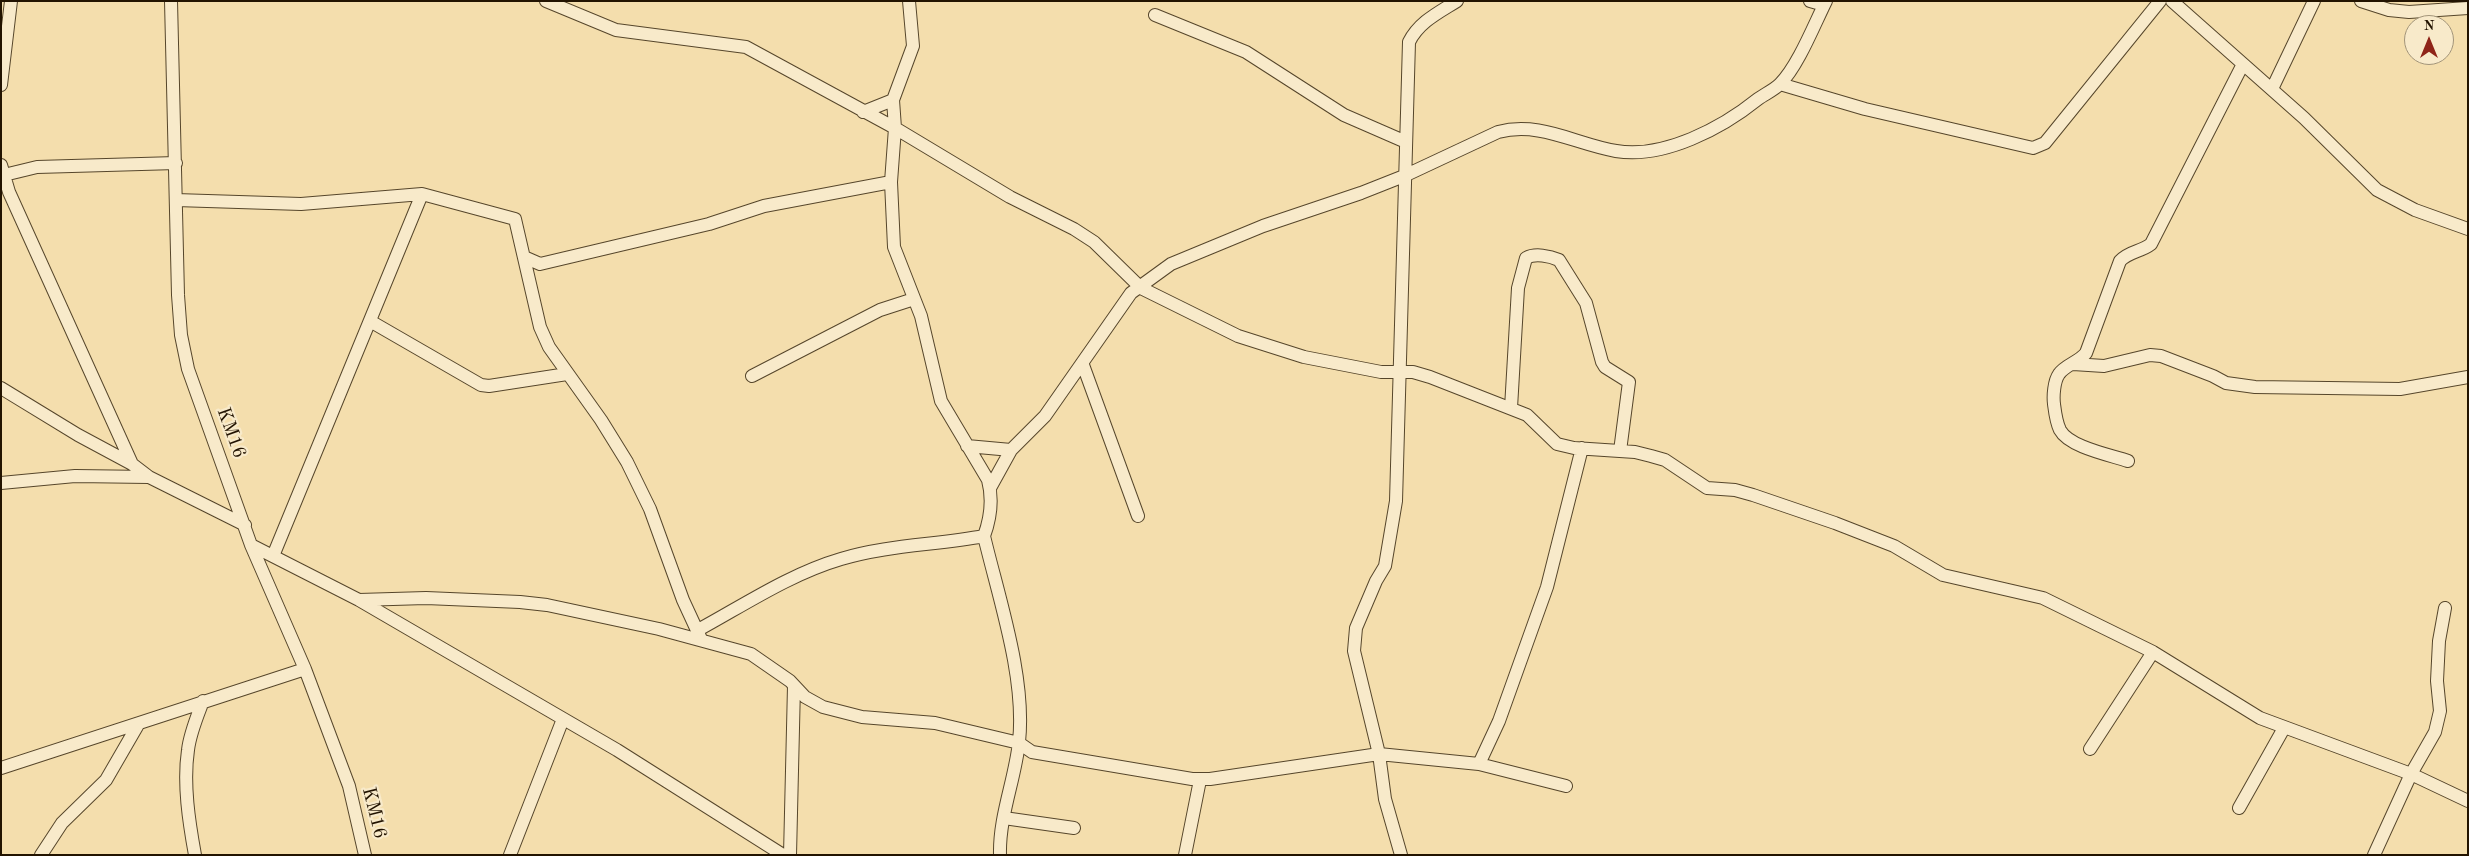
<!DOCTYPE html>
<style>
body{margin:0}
#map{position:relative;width:2469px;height:856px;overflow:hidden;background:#f4dead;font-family:"Old Standard TT",serif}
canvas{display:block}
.frame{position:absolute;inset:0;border:2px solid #221300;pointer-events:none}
.north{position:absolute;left:2404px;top:15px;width:50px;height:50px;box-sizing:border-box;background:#f8eaca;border:1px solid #a29479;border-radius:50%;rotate:0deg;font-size:14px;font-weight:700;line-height:20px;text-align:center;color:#221300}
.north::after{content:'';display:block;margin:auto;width:18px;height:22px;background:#8f2418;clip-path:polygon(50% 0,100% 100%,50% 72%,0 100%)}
</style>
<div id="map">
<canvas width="2469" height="856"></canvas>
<div class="frame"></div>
<div class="north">N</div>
</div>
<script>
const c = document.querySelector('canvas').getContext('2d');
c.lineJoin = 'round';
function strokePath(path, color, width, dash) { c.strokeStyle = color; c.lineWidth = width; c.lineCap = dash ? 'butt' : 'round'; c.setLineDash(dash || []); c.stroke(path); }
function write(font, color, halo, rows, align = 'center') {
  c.font = font + ' "Old Standard TT",serif'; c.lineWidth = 4.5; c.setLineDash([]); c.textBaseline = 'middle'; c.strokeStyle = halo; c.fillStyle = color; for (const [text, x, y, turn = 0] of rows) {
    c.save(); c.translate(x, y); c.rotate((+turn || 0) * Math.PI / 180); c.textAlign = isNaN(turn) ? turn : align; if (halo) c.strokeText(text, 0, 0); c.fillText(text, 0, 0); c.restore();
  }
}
const minor = new Path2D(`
 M171 1 178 295 181 335 188 369 251 545 305 669 349 786 365 855
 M546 1 616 30 746 47 895 128 1010 197 1074 229 1094 242 1141 288 1238 336 1304 357 1381 372H1413L1430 377 1527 415 1557 444 1574 448 1635 452 1651 456 1665 460 1707 488 1735 490 1753 495 1835 523 1894 546 1943 575 2043 598 2153 652 2260 718 2411 774 2468 801
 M909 1 913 46 893 100 895 128 891 182 894 247 921 316 941 401 988 480C993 499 991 517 984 536 999 599 1026 678 1019 742 1015 780 999 816 1000 855
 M1810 1 1824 5
 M2172 1 2304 118 2377 190 2415 210 2468 229
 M2361 1 2389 10 2409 12 2468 8
 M1155 15 1246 52 1344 115 1406 142
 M1780 84 1865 109 2033 148 2045 143 2160 1
 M1 85 11 1
 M2272 89 2314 1
 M863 112 893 100
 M1 165 9 192 132 464
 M1 178 4 175 37 167 176 163
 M176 200 301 204 422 194 515 219 540 327 549 347 601 420 627 462 650 509 683 600 701 639
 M524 257 540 264 709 224 764 206 891 182
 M370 321 481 385 489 386 567 374
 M2073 364 2104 366 2150 355 2161 356 2213 376 2226 383 2255 387 2400 389 2468 377
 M1083 365 1138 516
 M752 376 880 310 914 299
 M1 388 78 435 132 464 149 477 245 525
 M1511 408 1518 288 1526 258C1535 253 1550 256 1559 260L1586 303 1602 362 1605 367 1629 382 1620 451
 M967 446 1011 450
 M2128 461C2110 455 2069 447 2060 430 2056 422 2055 412 2054 404 2053 396 2054 381 2059 374 2065 365 2079 362 2086 353L2120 261C2129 251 2141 252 2151 244L2243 64
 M1 483 75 476 149 477
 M990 488 1011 450 1045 416 1131 293 1171 264 1263 226 1361 193 1404 176 1498 132C1540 121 1575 144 1616 151 1664 159 1722 128 1758 99 1765 94 1774 90 1780 84 1798 66 1814 25 1826 1
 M251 545 359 600 426 639 617 750 783 855
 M273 556 422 194
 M359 600 426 598 520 602 547 605 659 629 751 654 790 681 805 697 823 707 862 717 935 723 1019 743 1032 752 1192 779H1210L1379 754 1479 764 1566 786
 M698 630C744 605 790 574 841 559 887 545 937 545 984 536
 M2090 749 2153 652
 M1479 764 1499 721 1547 587 1582 448
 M1 768 305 669
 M2239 808 2284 728
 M1004 818 1074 828
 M41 855 62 823 106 780 139 723
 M195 855C189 822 183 784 188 750 190 733 197 717 203 701
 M510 855 563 719
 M790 855 794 686
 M1185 855 1200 780
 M1401 855 1385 799 1379 754 1354 651 1356 628 1376 581 1385 566 1396 501 1409 42C1419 22 1438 13 1457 1
 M2374 855 2411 774 2435 732 2440 711 2437 681 2439 641 2445 608`);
const streetNames = [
 ["KM16",231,433,70],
 ["KM16",374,813,76]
];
strokePath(minor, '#56462b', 14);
strokePath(minor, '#f8eaca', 12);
write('19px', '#221300', '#f8eaca', streetNames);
</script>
